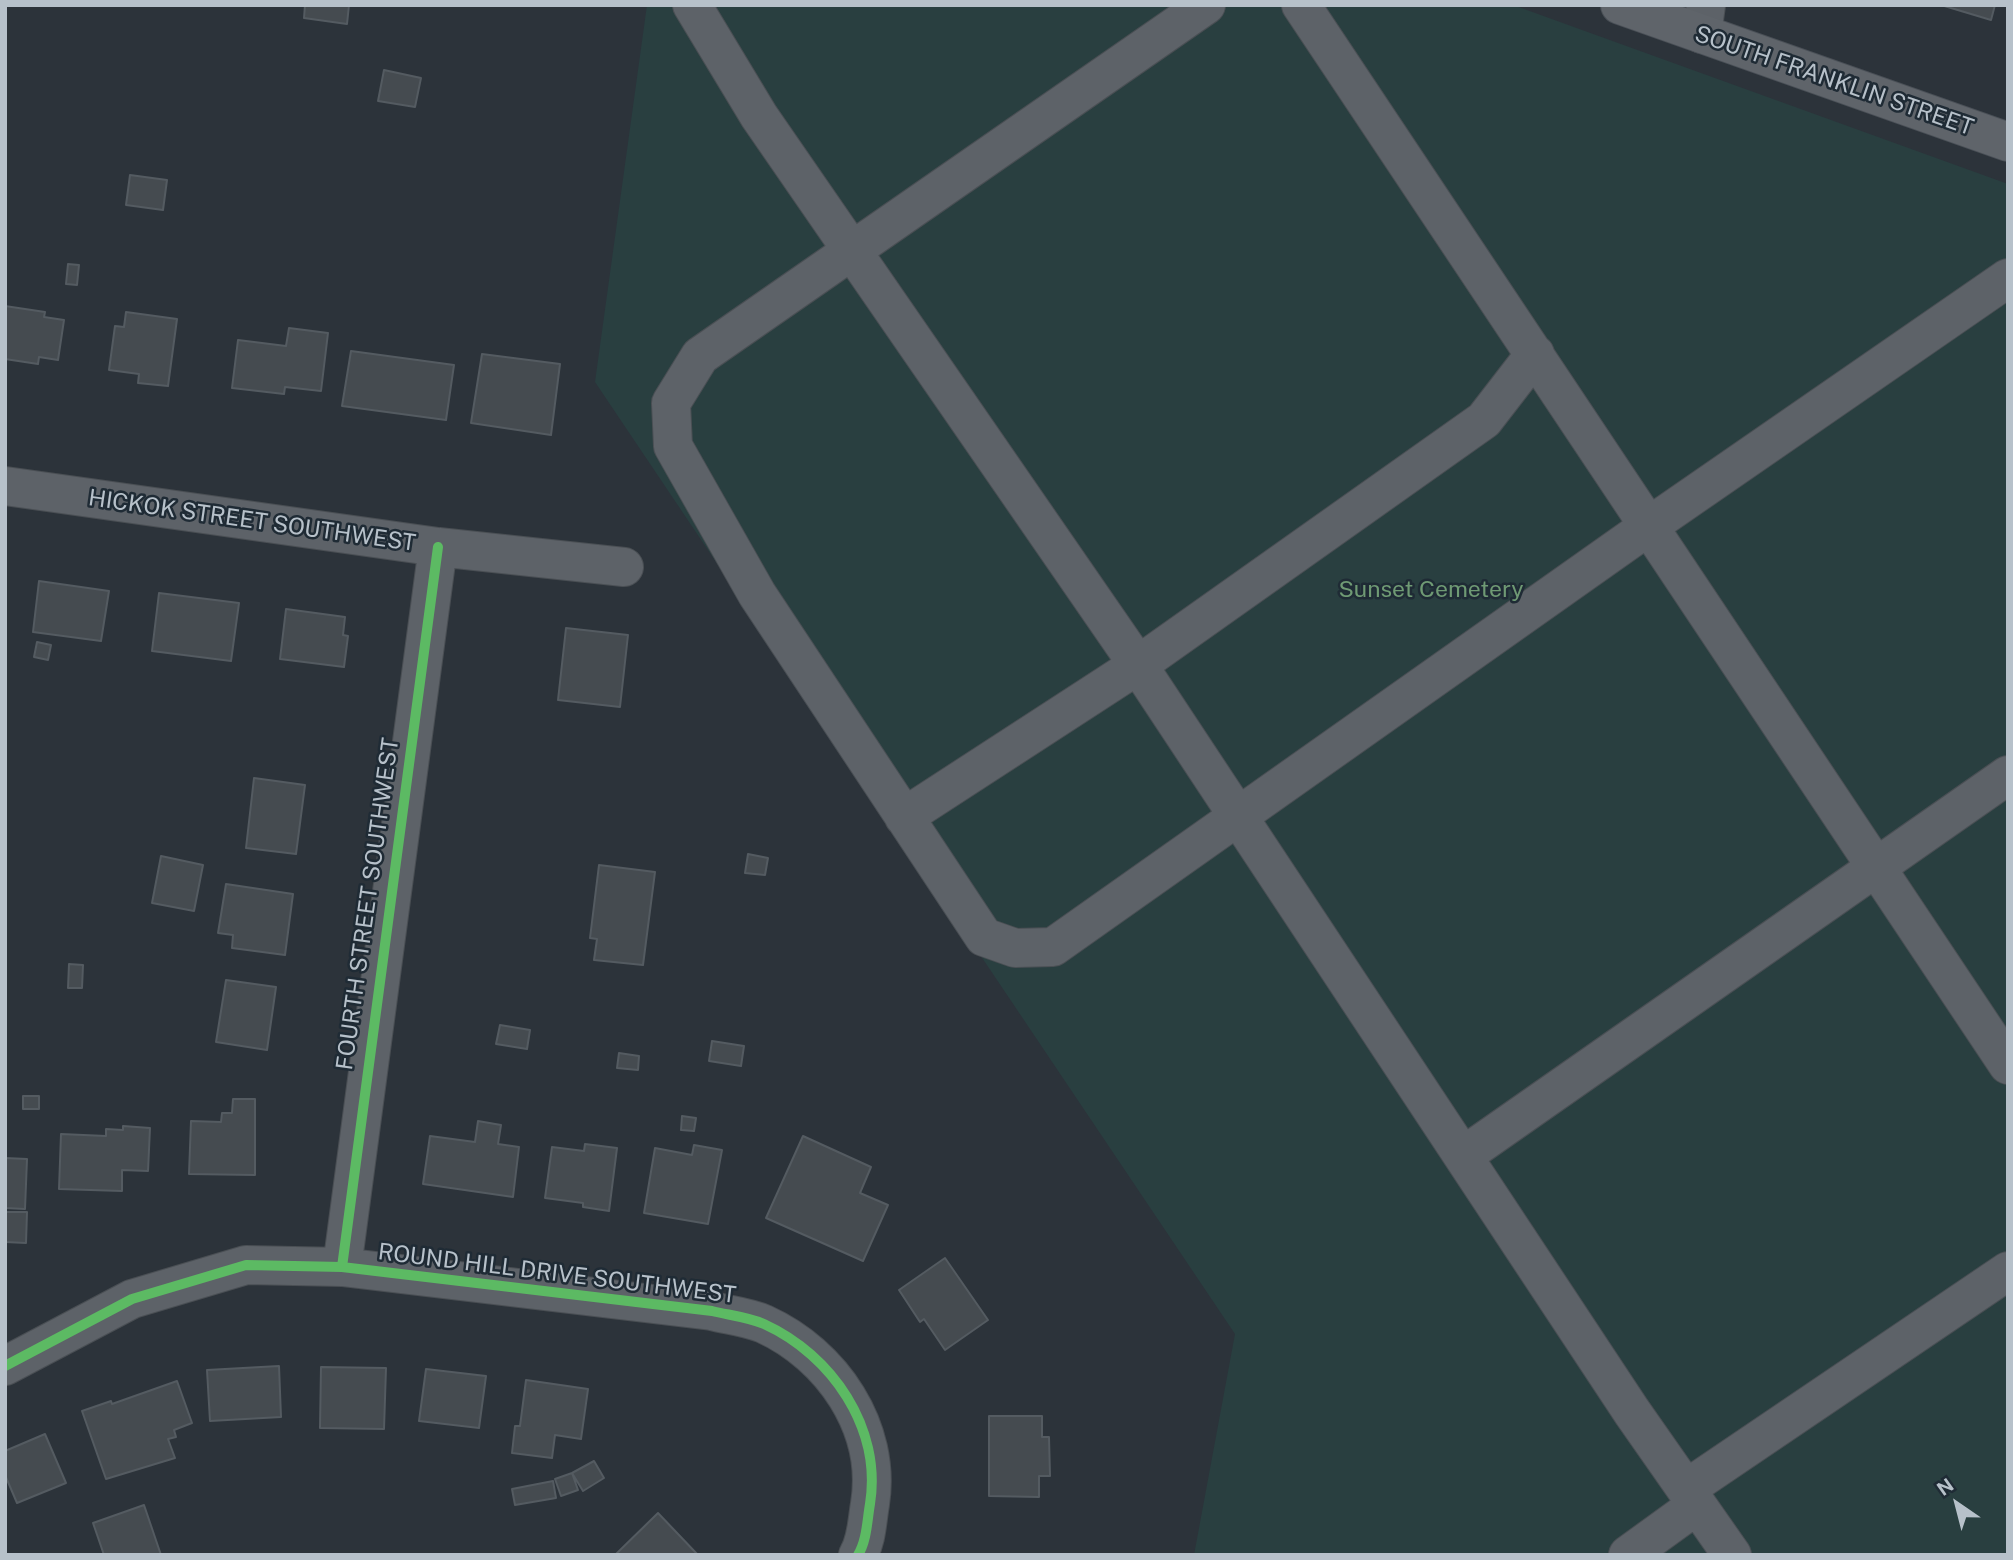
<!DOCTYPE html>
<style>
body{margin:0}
#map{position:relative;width:2013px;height:1560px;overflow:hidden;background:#2c333a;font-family:"Public Sans",sans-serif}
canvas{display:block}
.frame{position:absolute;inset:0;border:7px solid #b7c1ca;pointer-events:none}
.north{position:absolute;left:1922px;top:1469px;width:70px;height:70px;-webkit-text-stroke:5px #1f2b35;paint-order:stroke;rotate:325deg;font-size:19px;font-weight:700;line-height:28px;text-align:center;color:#b7c1ca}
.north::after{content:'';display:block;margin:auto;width:24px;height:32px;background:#b7c1ca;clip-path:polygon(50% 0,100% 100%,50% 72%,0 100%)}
</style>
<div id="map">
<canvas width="2013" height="1560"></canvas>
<div class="frame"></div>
<div class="north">N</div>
</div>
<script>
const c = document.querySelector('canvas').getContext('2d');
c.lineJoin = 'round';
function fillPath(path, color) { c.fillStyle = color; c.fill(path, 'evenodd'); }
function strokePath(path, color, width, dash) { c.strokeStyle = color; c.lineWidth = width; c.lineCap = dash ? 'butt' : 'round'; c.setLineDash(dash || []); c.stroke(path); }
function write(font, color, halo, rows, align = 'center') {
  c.font = font + ' "Public Sans",sans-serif'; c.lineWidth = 5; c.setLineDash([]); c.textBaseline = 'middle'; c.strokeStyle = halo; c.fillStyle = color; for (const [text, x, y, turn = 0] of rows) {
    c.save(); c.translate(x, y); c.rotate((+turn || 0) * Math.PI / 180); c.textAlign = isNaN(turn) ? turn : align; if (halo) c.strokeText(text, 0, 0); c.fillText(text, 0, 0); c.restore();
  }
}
const green = new Path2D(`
 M647 5H1513L2008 184V1555H1194L1235 1334 595 382Z`);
const building = new Path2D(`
 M305 5H349L347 24 304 18Z
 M1941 5H1995L1991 20Z
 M384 70 421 78 415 107 378 101Z
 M130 175 167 180 163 210 126 205Z
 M68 264 79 265 77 285 66 284Z
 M5 306 45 312 44 317 64 320 58 360 39 357 38 364 5 359Z
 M126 312 177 319 168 386 138 383 139 374 109 370 115 326 124 327Z
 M289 328 328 333 321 391 285 387 284 394 232 388 238 340 286 346Z
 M351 351 454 365 446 420 342 406Z
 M482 354 560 364 551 435 471 423Z
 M39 581 109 591 101 641 33 632Z
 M159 593 239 603 231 661 152 651Z
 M286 609 345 617 343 635 348 636 344 667 280 659Z
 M566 628 628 635 620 707 558 700Z
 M37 642 51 645 48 660 34 657Z
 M254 778 305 785 296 854 246 848Z
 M748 854 768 858 765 875 745 873Z
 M161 856 203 865 194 911 152 903Z
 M599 865 655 872 643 965 594 960 597 939 590 938Z
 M226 884 293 894 285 955 232 948 233 935 218 933Z
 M69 964 83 965 82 988H68Z
 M226 980 276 987 267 1050 216 1042Z
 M500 1025 530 1030 527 1049 496 1044Z
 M712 1041 744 1046 741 1066 709 1061Z
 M619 1053 639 1056 638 1070 617 1068Z
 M23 1096H39V1109H23Z
 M233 1099H255V1175L189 1174 191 1121 221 1122 222 1113H232Z
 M682 1116 696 1118 694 1131 681 1130Z
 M478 1121 501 1125 498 1144 519 1147 513 1197 423 1184 430 1136 475 1142Z
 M123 1126 150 1128 148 1171 122 1170V1191L59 1189 61 1134 106 1136V1129L123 1130Z
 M803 1136 871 1167 860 1193 888 1205 863 1261 766 1218Z
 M585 1144 617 1148 609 1211 583 1207V1203L545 1198 552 1147 584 1151Z
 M694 1145 722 1150 708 1224 644 1213 655 1148 692 1155Z
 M5 1158 27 1159 25 1209 5 1208Z
 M5 1212H27L26 1243 5 1242Z
 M945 1258 988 1320 945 1350 924 1319 920 1322 899 1290Z
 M279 1366 281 1417 210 1421 207 1370Z
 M321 1367 386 1368 384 1429 320 1428Z
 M426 1369 486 1376 479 1428 419 1421Z
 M526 1380 588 1389 581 1439 555 1435 552 1458 512 1453 515 1426H520Z
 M177 1381 192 1423 174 1430 176 1437 168 1439 175 1458 106 1479 82 1411 111 1401 112 1404Z
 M989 1416H1042V1437H1049L1050 1476H1039V1497L989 1496Z
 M45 1434 66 1483 17 1503 5 1475V1451Z
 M594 1461 604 1478 583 1491 572 1473Z
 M572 1473 578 1490 561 1496 555 1479Z
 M553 1481 556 1498 515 1505 512 1489Z
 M144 1505 161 1555H104L93 1523Z
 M658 1513 698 1555H615Z`);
const minor = new Path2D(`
 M692 5 759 116 1138 665 1632 1412 1732 1555
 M1206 5 700 356 671 403 673 446 757 594 984 937 1015 948 1053 947 1649 526 2008 278
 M1301 5 2008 1065
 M1702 34 1706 5
 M5 486 438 547 624 567
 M904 817 1138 665 1484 420 1535 354
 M1463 1156 2008 775
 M342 1267 438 547
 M5 1366 132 1299 246 1265 342 1267 712 1311C728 1315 748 1317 764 1324 832 1355 882 1428 870 1504 867 1521 867 1540 858 1555
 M1686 1489 2008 1271
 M1628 1555 1697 1505`);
const major = new Path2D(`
 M1620 5 2008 142`);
const cycleway = new Path2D(`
 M342 1267 438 547
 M5 1366 132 1299 246 1265 342 1267 712 1311C728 1315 748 1317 764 1324 832 1355 882 1428 870 1504 867 1521 867 1540 858 1555`);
const streetNames = [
 ["SOUTH FRANKLIN STREET",1834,81,19],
 ["HICKOK STREET SOUTHWEST",252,521,8],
 ["FOURTH STREET SOUTHWEST",368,904,-82],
 ["ROUND HILL DRIVE SOUTHWEST",557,1274,7]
];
const parkNames = [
 ["Sunset Cemetery",1431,590]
];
fillPath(green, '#293f40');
fillPath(building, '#454b50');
strokePath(building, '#545b61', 2);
strokePath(minor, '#4a4f54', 40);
strokePath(major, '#4a5057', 40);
strokePath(minor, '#5d6268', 38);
strokePath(major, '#5f646a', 38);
strokePath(cycleway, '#5cba63', 10);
write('23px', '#b7c1ca', '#1f2b35', streetNames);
write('23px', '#6f9a74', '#1f2b35', parkNames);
</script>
